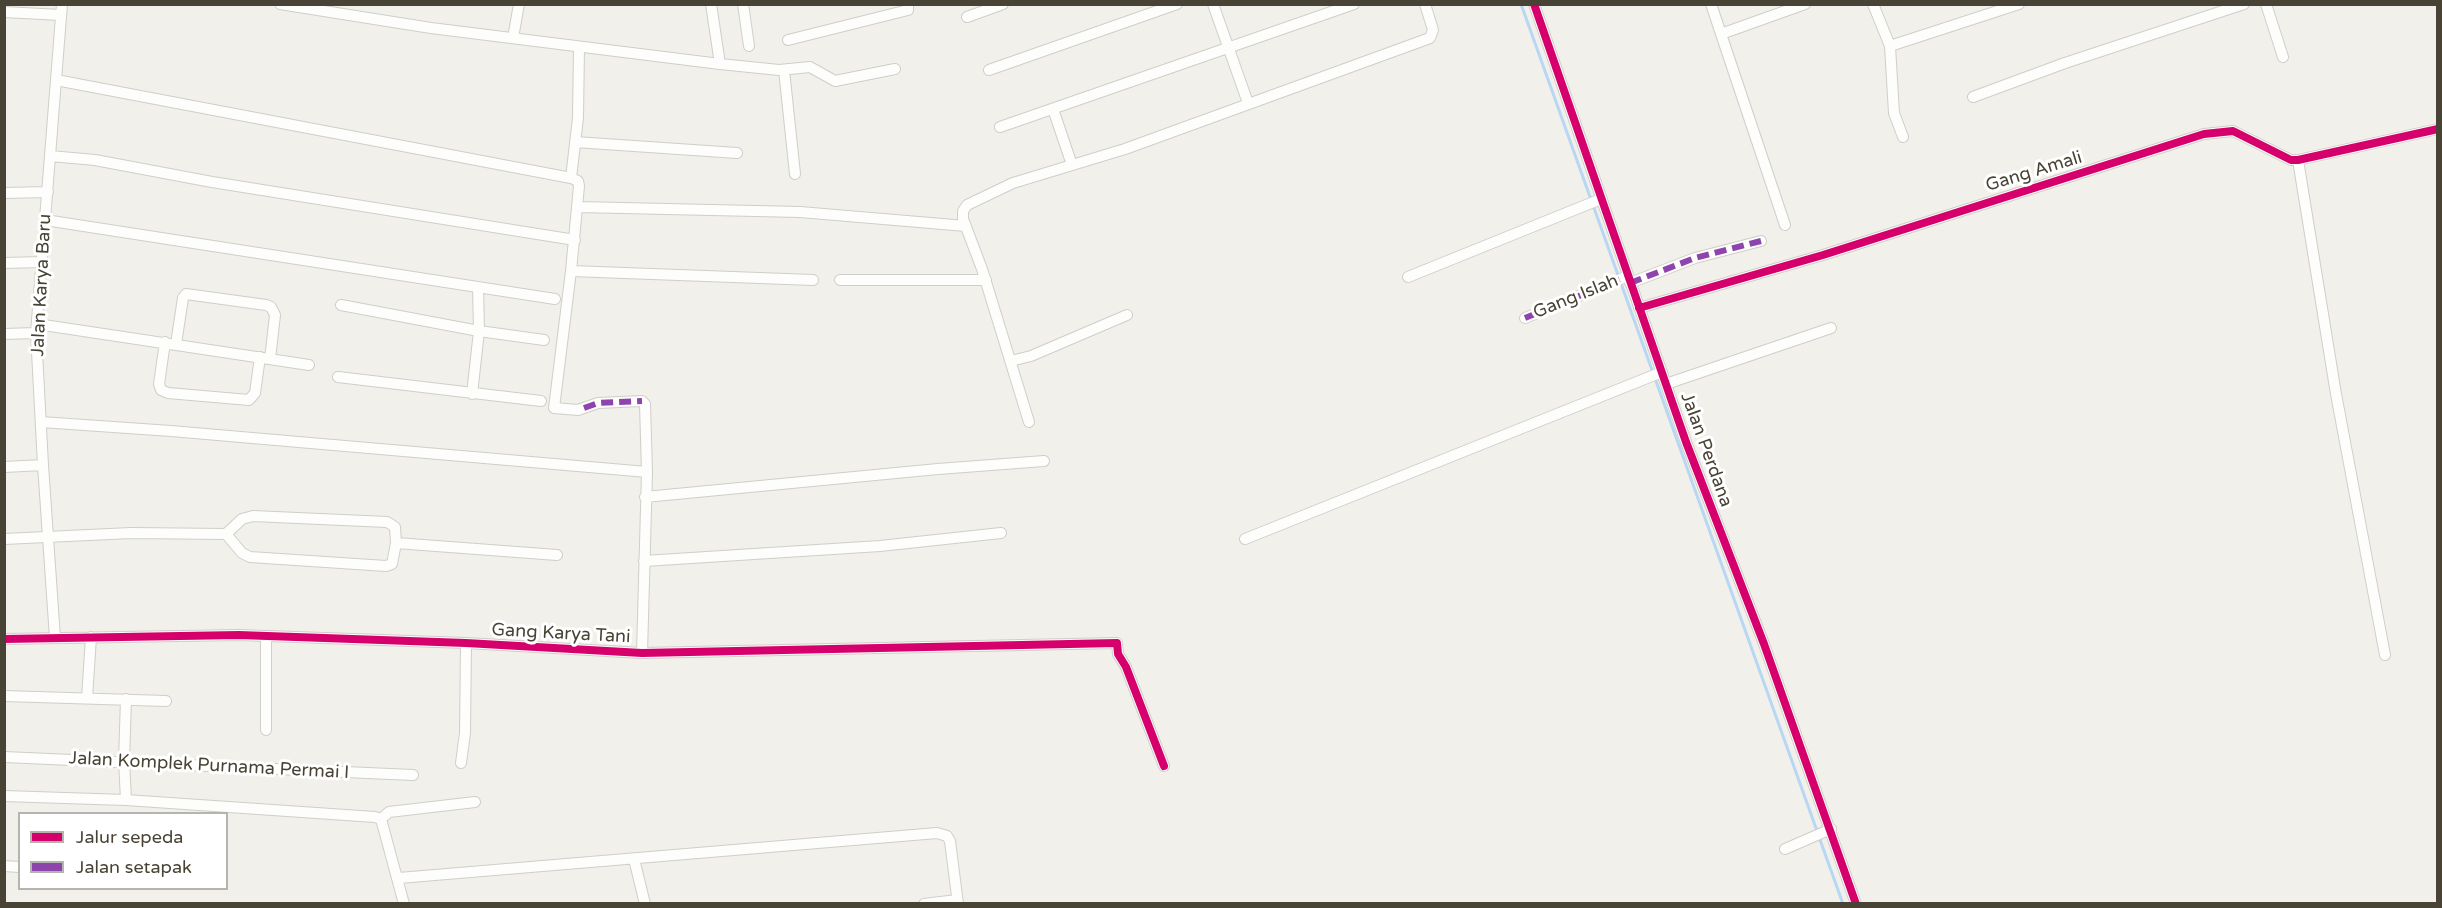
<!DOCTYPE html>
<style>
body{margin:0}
#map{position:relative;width:2442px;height:908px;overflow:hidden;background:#f2f0ea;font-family:"Varela Round",sans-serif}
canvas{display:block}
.frame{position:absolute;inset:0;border:6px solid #494335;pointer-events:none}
.legend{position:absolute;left:18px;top:812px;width:210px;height:78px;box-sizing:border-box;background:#fff;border:2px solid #b6b4ae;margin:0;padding:8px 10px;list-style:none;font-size:18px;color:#494335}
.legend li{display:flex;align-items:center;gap:12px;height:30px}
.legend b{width:30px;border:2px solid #b6b4ae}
</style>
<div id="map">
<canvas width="2442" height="908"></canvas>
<div class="frame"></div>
<ul class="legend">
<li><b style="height:8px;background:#d6006c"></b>Jalur sepeda</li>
<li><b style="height:8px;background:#8e44ad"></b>Jalan setapak</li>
</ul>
</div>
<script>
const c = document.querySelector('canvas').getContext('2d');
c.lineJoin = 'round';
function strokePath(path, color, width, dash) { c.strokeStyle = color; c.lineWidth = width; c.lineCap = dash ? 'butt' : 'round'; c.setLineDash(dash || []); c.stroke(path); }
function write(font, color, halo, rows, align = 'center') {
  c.font = font + ' "Varela Round",sans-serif'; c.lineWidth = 6; c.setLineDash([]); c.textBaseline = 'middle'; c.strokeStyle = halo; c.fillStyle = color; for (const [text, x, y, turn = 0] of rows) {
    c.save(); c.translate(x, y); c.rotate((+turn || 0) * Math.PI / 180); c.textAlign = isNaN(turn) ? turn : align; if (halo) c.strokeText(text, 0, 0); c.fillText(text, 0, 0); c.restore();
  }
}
const stream = new Path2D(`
 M1521 4 1817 831
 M1819 837 1843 904`);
const minor = new Path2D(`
 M280 4 431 28 720 64 779 70 810 67 835 81 895 69
 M711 4 720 64
 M743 4 749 46
 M1213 4 1248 103
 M1534 4 1686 442 1764 644 1856 904
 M1711 4 1721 34 1805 4
 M1873 4 1890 46 2019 4
 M2266 4 2283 57
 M4 12 61 15
 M967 17 1003 4
 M1721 34 1785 225
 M513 38 519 4
 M788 40 908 10V4
 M1890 46 1894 113 1903 137
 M579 47 578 118 571 178 578 181 579 186 571 271 554 408 578 410 598 403 642 401 645 404 647 472 642 653
 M784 70 795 174
 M989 70 1177 4
 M56 80 571 178
 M1973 97 2065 63 2244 4
 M1053 109 1072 165
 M1000 127 1354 4
 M575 142 737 153
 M50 156 95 160 212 182 575 240
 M2298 160 2336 394 2385 655
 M4 193 48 192
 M578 207 800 212 966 226
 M45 220 555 299
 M4 263 42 262
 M571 271 813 280
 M1408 277 1601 199
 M840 280H986
 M1630 283 1695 258 1761 241
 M341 305 479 331 544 340
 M1639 308 1823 255 2204 134 2233 131 2291 160H2298L2438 129
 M1525 318 1628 276
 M37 324 309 365
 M4 334 36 333
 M165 342 159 384 161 390 168 393 249 400 255 393 260 357
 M176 344 183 298 186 294 266 305 271 307 275 315 270 359
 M1011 361 1031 356 1127 315
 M338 377 541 401
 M1666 384 1831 328
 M472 394 479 331 478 287
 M41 422 171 431 647 472
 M1029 422 982 269 963 219V211L967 205 1013 183 1125 149 1430 38 1433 30 1425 4
 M4 467 43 465
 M645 497 938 469 1044 461
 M226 534 242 553 250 557 386 566 392 564 396 543
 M4 539 131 533 226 534 242 519 253 516 387 522 395 527 396 543 557 555
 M1245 539 1662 372
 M644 561 880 546 1001 533
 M266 636V730
 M55 638 43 465 36 333 62 4
 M4 639 239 635 466 643 642 653 1117 643 1118 654 1126 667 1164 766
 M4 696 166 701
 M87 698 91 637
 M4 757 413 775
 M461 763 465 733 466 643
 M4 796 126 800 375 817 381 819
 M126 800 124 761 126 699
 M381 819 389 812 475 802
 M381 819 404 904
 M1785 849 1831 829
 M634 859 645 904
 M4 866 20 867
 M399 878 937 833 947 836 950 841 958 904
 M924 904 957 900`);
const quiet = new Path2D(`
 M1630 283 1695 258 1761 241
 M1525 318 1628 276
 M584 408 598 403 642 401`);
const cycleway = new Path2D(`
 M1534 4 1686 442 1764 644 1856 904
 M1639 308 1823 255 2204 134 2233 131 2291 160H2298L2438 129
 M4 639 239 635 466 643 642 653 1117 643 1118 654 1126 667 1164 766`);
const streetNames = [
 ["Gang Amali",2034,172,-17],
 ["Jalan Karya Baru",42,285,-87],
 ["Gang Islah",1576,297,-22],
 ["Jalan Perdana",1706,450,70],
 ["Gang Karya Tani",561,634,3],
 ["Jalan Komplek Purnama Permai I",209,766,3]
];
strokePath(stream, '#b7d7f4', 3);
strokePath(minor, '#d0cec8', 12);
strokePath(minor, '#fdfdfc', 10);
strokePath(quiet, '#8e44ad', 6, [12, 6]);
strokePath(cycleway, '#d6006c', 8);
write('18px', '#494335', '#fff', streetNames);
</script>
